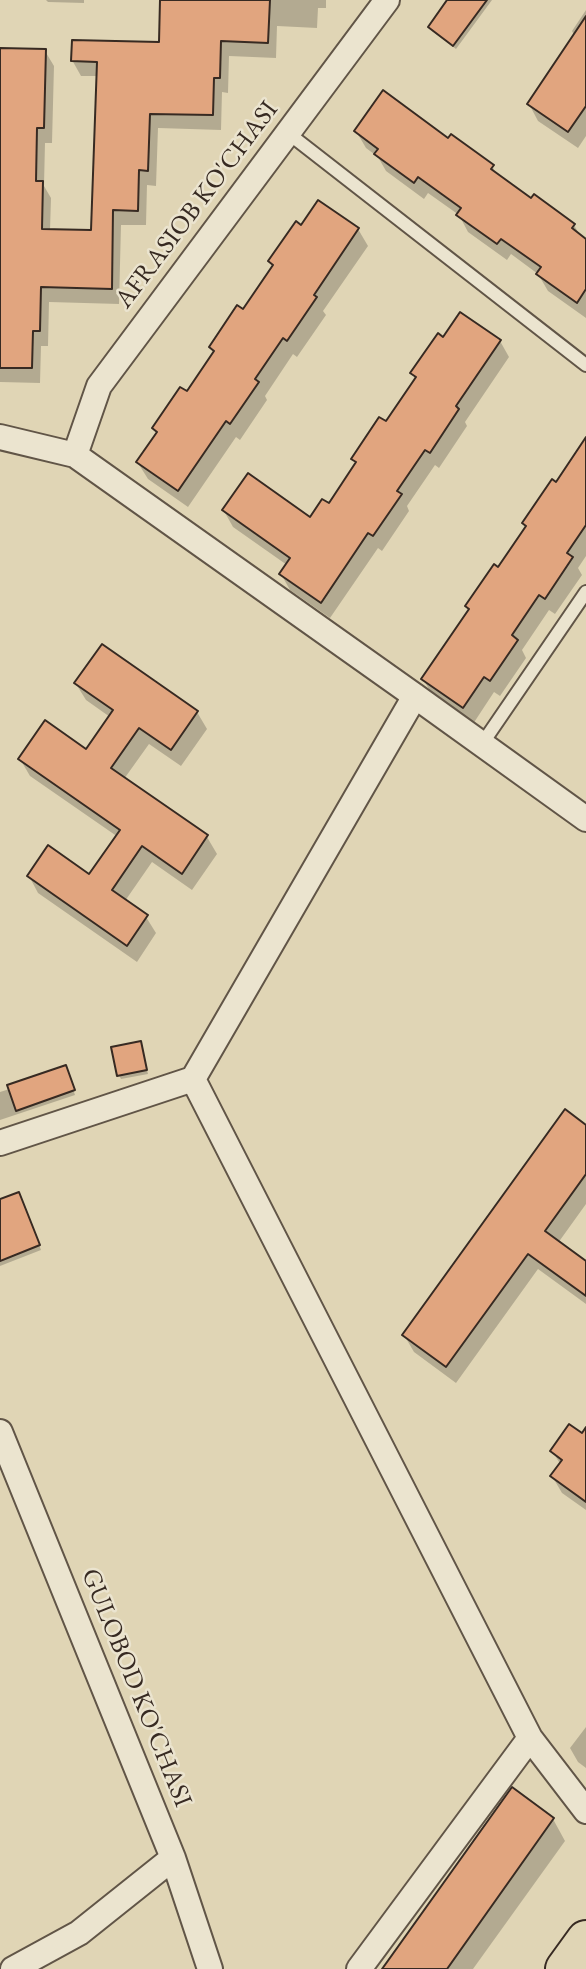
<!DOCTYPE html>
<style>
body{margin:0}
canvas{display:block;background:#e0d5b5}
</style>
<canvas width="586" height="1969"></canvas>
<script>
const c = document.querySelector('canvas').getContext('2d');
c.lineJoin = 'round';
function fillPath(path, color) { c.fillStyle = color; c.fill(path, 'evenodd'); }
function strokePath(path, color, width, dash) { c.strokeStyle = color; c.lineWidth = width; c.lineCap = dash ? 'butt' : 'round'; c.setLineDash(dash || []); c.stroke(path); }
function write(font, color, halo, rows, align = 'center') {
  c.font = font + ' "EB Garamond",serif'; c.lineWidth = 5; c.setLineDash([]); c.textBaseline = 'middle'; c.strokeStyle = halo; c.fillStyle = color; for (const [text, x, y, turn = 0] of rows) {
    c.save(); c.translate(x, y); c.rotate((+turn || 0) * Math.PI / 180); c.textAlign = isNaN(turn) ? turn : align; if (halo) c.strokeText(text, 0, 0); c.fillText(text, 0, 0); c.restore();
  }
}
const shadow = new Path2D(`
 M46 0H84V3L48 2Z
 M162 0H326V8H318L317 28 277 26 276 58 229 56 228 93 222 92 221 130 158 128 156 186 147 185 146 225H121L119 304 49 302 48 346H41L40 383 0 382V50L45 51 54 66 52 143H45L44 186 51 198 50 231H93L98 76H81L72 60 160 44Z
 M449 0H492L456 49 432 31 430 27Z
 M586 10V136L578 148 538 121 529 104 574 35 572 31Z
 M356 131 448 140 492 166 498 177 531 201 534 197 574 225 581 237 586 241V318L548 291 538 274 511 254 507 260 468 232 459 215 428 193 424 199 386 171 378 157 366 148Z
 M302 227 358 229 368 246 323 311 326 315 297 357 293 354 265 396 267 400 240 440 236 437 188 507 148 479 138 463 158 434 154 428 187 394 215 353 211 347 244 312 274 268 270 262Z
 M444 339 500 341 509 357 465 422 467 426 439 468 435 465 407 506 409 511 382 551 378 548 330 618 290 590 281 574 287 565 233 527 224 511 310 519 329 506 357 465 353 459 386 423 416 380 412 373Z
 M586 441V556L578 568 582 575 555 614 549 610 522 650 526 658 500 696 494 692 473 724 433 696 423 679 470 612 467 606 498 569 527 528 524 523 556 484Z
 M76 684 197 712 207 729 181 766 149 744 124 779 207 837 217 854 192 890 152 862 125 901 146 917 156 933 137 962 38 893 29 876 90 877 118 837 30 776 20 759 86 751 110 717 86 700Z
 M140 1043 148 1074 121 1079 119 1075Z
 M67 1071 75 1095 0 1120V1092Z
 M586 1127V1204L558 1243 586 1263V1304L538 1269 456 1383 414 1352 404 1335Z
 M21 1198 41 1250 0 1266V1201Z
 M586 1430V1510L562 1493 552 1476 561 1465 552 1451 582 1435Z
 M586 1727V1768L578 1762 570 1748Z
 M553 1819 565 1841 473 1969H384Z`);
const building = new Path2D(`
 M160 0H270L268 43 221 41 220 78H214L213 115 150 114 148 171 139 170 138 211 113 210 112 289 41 287 40 331H33L32 368H0V48L46 49 44 128H37L36 181H43L42 229 91 230 97 62 71 61 72 40 159 42Z
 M447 0H487L453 46 428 27Z
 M586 16V106L568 132 527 104Z
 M383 90 448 138 451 134 494 165 491 169 531 198 534 194 575 224 572 228 586 239V289L577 303 536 274 541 267 501 239 497 244 456 215 461 208 418 177 414 183 374 154 378 149 354 131Z
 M318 200 359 228 314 295 317 297 287 341 283 338 255 379 259 382 230 424 226 421 178 491 136 462 157 432 152 428 180 387 187 391 214 351 209 347 237 305 243 309 273 265 268 261 296 221 301 225Z
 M460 312 501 340 456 406 459 409 430 453 425 450 397 491 402 494 373 536 368 533 321 603 279 574 290 558 222 510 248 473 310 517 322 499 329 503 356 462 351 459 379 417 386 421 416 377 410 373 438 333 443 337Z
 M586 437V525L567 553 573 557 545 599 539 595 512 635 518 640 490 681 484 677 463 708 421 679 469 609 465 606 494 564 498 567 526 526 522 523 552 479 556 482Z
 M102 644 198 711 171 750 139 728 111 768 208 835 182 874 142 846 112 890 148 915 127 946 27 876 48 845 89 874 120 830 18 759 45 720 86 749 113 710 74 683Z
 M141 1041 147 1070 117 1076 111 1047Z
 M66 1065 75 1090 16 1111 7 1085Z
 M565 1109 586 1125V1174L545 1231 586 1261V1296L528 1254 446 1367 402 1335Z
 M19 1192 40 1245 0 1261V1199Z
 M569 1424 582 1433 586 1427V1502L550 1476 562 1460 550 1451Z
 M512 1787 554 1818 447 1969H382Z`);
const service = new Path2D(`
 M288 133 586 365
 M482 744 586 592`);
const minor = new Path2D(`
 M0 437 75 455 415 696 586 819
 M75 455 99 386 387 0
 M193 1079 530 1738 586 1811
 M0 1143 193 1079 415 696
 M0 1432 173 1858 210 1969
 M13 1969 79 1933 173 1858
 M359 1969 530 1738`);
const primary = new Path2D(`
 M565 1969 586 1940`);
const streetNames = [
 ["AFRASIOB KO'CHASI",197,205,-53],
 ["GULOBOD KO'CHASI",136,1688,68]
];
fillPath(shadow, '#0003');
fillPath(building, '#e1a57f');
strokePath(building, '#372a22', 2);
strokePath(service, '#615547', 16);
strokePath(minor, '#615547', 28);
strokePath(primary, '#372a22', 42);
strokePath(service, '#ebe4cf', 12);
strokePath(minor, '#ebe4cf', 24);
strokePath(primary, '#e0d5b5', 38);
write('26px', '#372a22', '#ebe4cf', streetNames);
</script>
